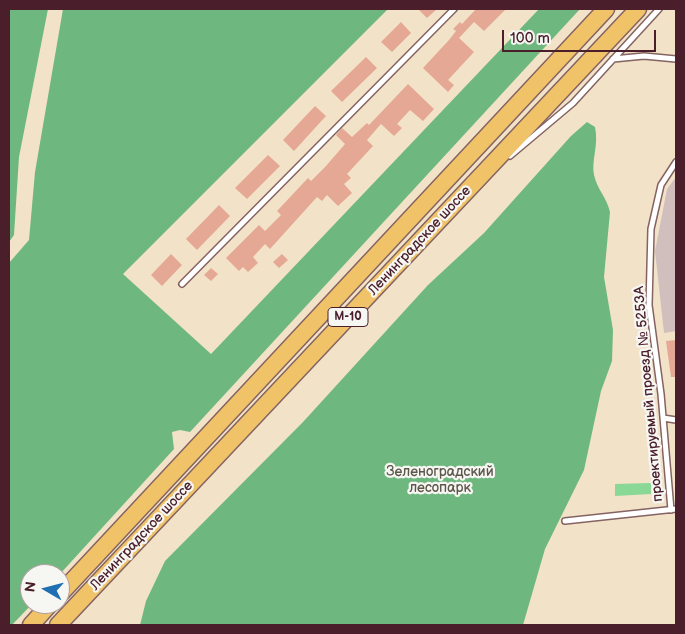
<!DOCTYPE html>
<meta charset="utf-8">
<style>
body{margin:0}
#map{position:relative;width:685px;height:634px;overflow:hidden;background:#f2e2c8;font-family:"Balsamiq Sans",sans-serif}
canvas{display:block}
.frame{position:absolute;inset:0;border:10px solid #4a1f2b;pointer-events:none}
.north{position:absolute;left:20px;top:564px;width:50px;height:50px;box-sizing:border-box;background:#f6f6f2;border:1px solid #b1a0a2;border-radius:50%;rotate:278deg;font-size:14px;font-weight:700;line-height:20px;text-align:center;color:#4a1f2b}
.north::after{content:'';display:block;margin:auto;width:18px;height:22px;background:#1f6fb2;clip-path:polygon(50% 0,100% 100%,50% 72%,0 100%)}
.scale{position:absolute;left:502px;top:30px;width:154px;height:22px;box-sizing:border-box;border:2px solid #4a1f2b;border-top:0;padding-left:6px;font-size:15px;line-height:18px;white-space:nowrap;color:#4a1f2b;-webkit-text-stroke:4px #f6f6f2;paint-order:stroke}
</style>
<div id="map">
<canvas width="685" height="634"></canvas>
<div class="frame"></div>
<div class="north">N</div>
<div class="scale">100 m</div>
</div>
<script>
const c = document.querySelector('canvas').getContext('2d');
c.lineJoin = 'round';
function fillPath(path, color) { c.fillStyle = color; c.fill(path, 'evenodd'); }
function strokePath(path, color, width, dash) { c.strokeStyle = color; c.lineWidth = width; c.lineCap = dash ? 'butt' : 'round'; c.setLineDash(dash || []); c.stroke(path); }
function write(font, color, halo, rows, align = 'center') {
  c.font = font + ' "Balsamiq Sans",sans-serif'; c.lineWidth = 4.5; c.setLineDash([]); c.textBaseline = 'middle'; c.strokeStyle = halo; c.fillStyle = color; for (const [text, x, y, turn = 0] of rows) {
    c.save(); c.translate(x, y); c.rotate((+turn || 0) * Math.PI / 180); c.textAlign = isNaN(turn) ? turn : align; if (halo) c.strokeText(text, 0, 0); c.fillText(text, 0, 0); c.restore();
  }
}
const industrial = new Path2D(`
 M676 177V331L664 333 655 251 667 189Z`);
const green = new Path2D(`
 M651 483V494L615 496V484Z`);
const forest = new Path2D(`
 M9 9H48L19 157 14 235 9 242Z
 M63 9H388L123 274 211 354 539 9H580L190 432 180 430 172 432 174 449 60 574H30V604H32L12 625H9V263L29 240 35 172Z
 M587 122 595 127C599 145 591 161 594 175 597 189 607 198 610 212L604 277 613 330 612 361 601 391 584 470 545 549 523 625H140L146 601 165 561 303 422 428 285 484 233 571 136Z`);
const building = new Path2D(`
 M418 9H437L427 18Z
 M476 9H506L484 31 474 22 459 38 474 52 448 80 454 85 448 92 423 68 449 40 456 31 453 29 460 22 462 24Z
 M401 22 411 33 392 52 381 42Z
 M366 57 377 68 342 102 331 91Z
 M408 84 434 109 423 121 410 110 397 124 402 128 394 136 381 124 367 140 373 146 347 174 351 178 344 184 352 193 338 206 327 195 322 201 317 197 270 249 265 244 253 257 258 263 248 272 243 267 239 271 226 258 259 225 265 231 281 215 277 211 308 178 311 181 326 166 345 144 336 135 342 128 352 137 367 123 369 125Z
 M315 106 326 116 294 151 283 140Z
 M268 155 280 166 247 199 235 188Z
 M219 205 230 216 197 250 186 239Z
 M171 254 182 265 162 286 151 275Z
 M282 254 288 260 279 268 273 262Z
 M211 268 218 274 211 281 204 275Z
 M676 340V377H671L666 341Z`);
const service = new Path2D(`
 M613 59 644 56 676 59
 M510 156 573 103 659 9
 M182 284 454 9
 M663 418 676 420
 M671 510 661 394 649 305 651 229 661 185 676 162
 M565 521 676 509`);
const trunk = new Path2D(`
 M60 594 606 9
 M31 625 50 604
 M58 625 638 9`);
const shields = [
 [348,317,40]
];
const shieldNames = [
 ["М-10",348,317]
];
const streetNames = [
 ["Ленинградское шоссе",420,241,-47],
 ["проектируемый проезд № 5253А",649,394,-95],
 ["Ленинградское шоссе",142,536,-47]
];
const parkNames = [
 ["Зеленоградский",440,472],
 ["лесопарк",440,488]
];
fillPath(industrial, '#d1bfbe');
fillPath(green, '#89d896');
fillPath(forest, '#6eb87f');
fillPath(building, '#e5a894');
strokePath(service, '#856362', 8);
strokePath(trunk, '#856362', 19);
strokePath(service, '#fff', 5);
strokePath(trunk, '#f1c369', 16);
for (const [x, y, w] of shields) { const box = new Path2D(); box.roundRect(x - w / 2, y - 9.5, w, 19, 4); c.fillStyle = '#f6f6f2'; c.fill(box); strokePath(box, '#4a1f2b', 1); }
write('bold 12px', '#4a1f2b', null, shieldNames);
write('14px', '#4a1f2b', '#f6f6f2', streetNames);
write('14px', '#5d564b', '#f6f6f2', parkNames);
</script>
